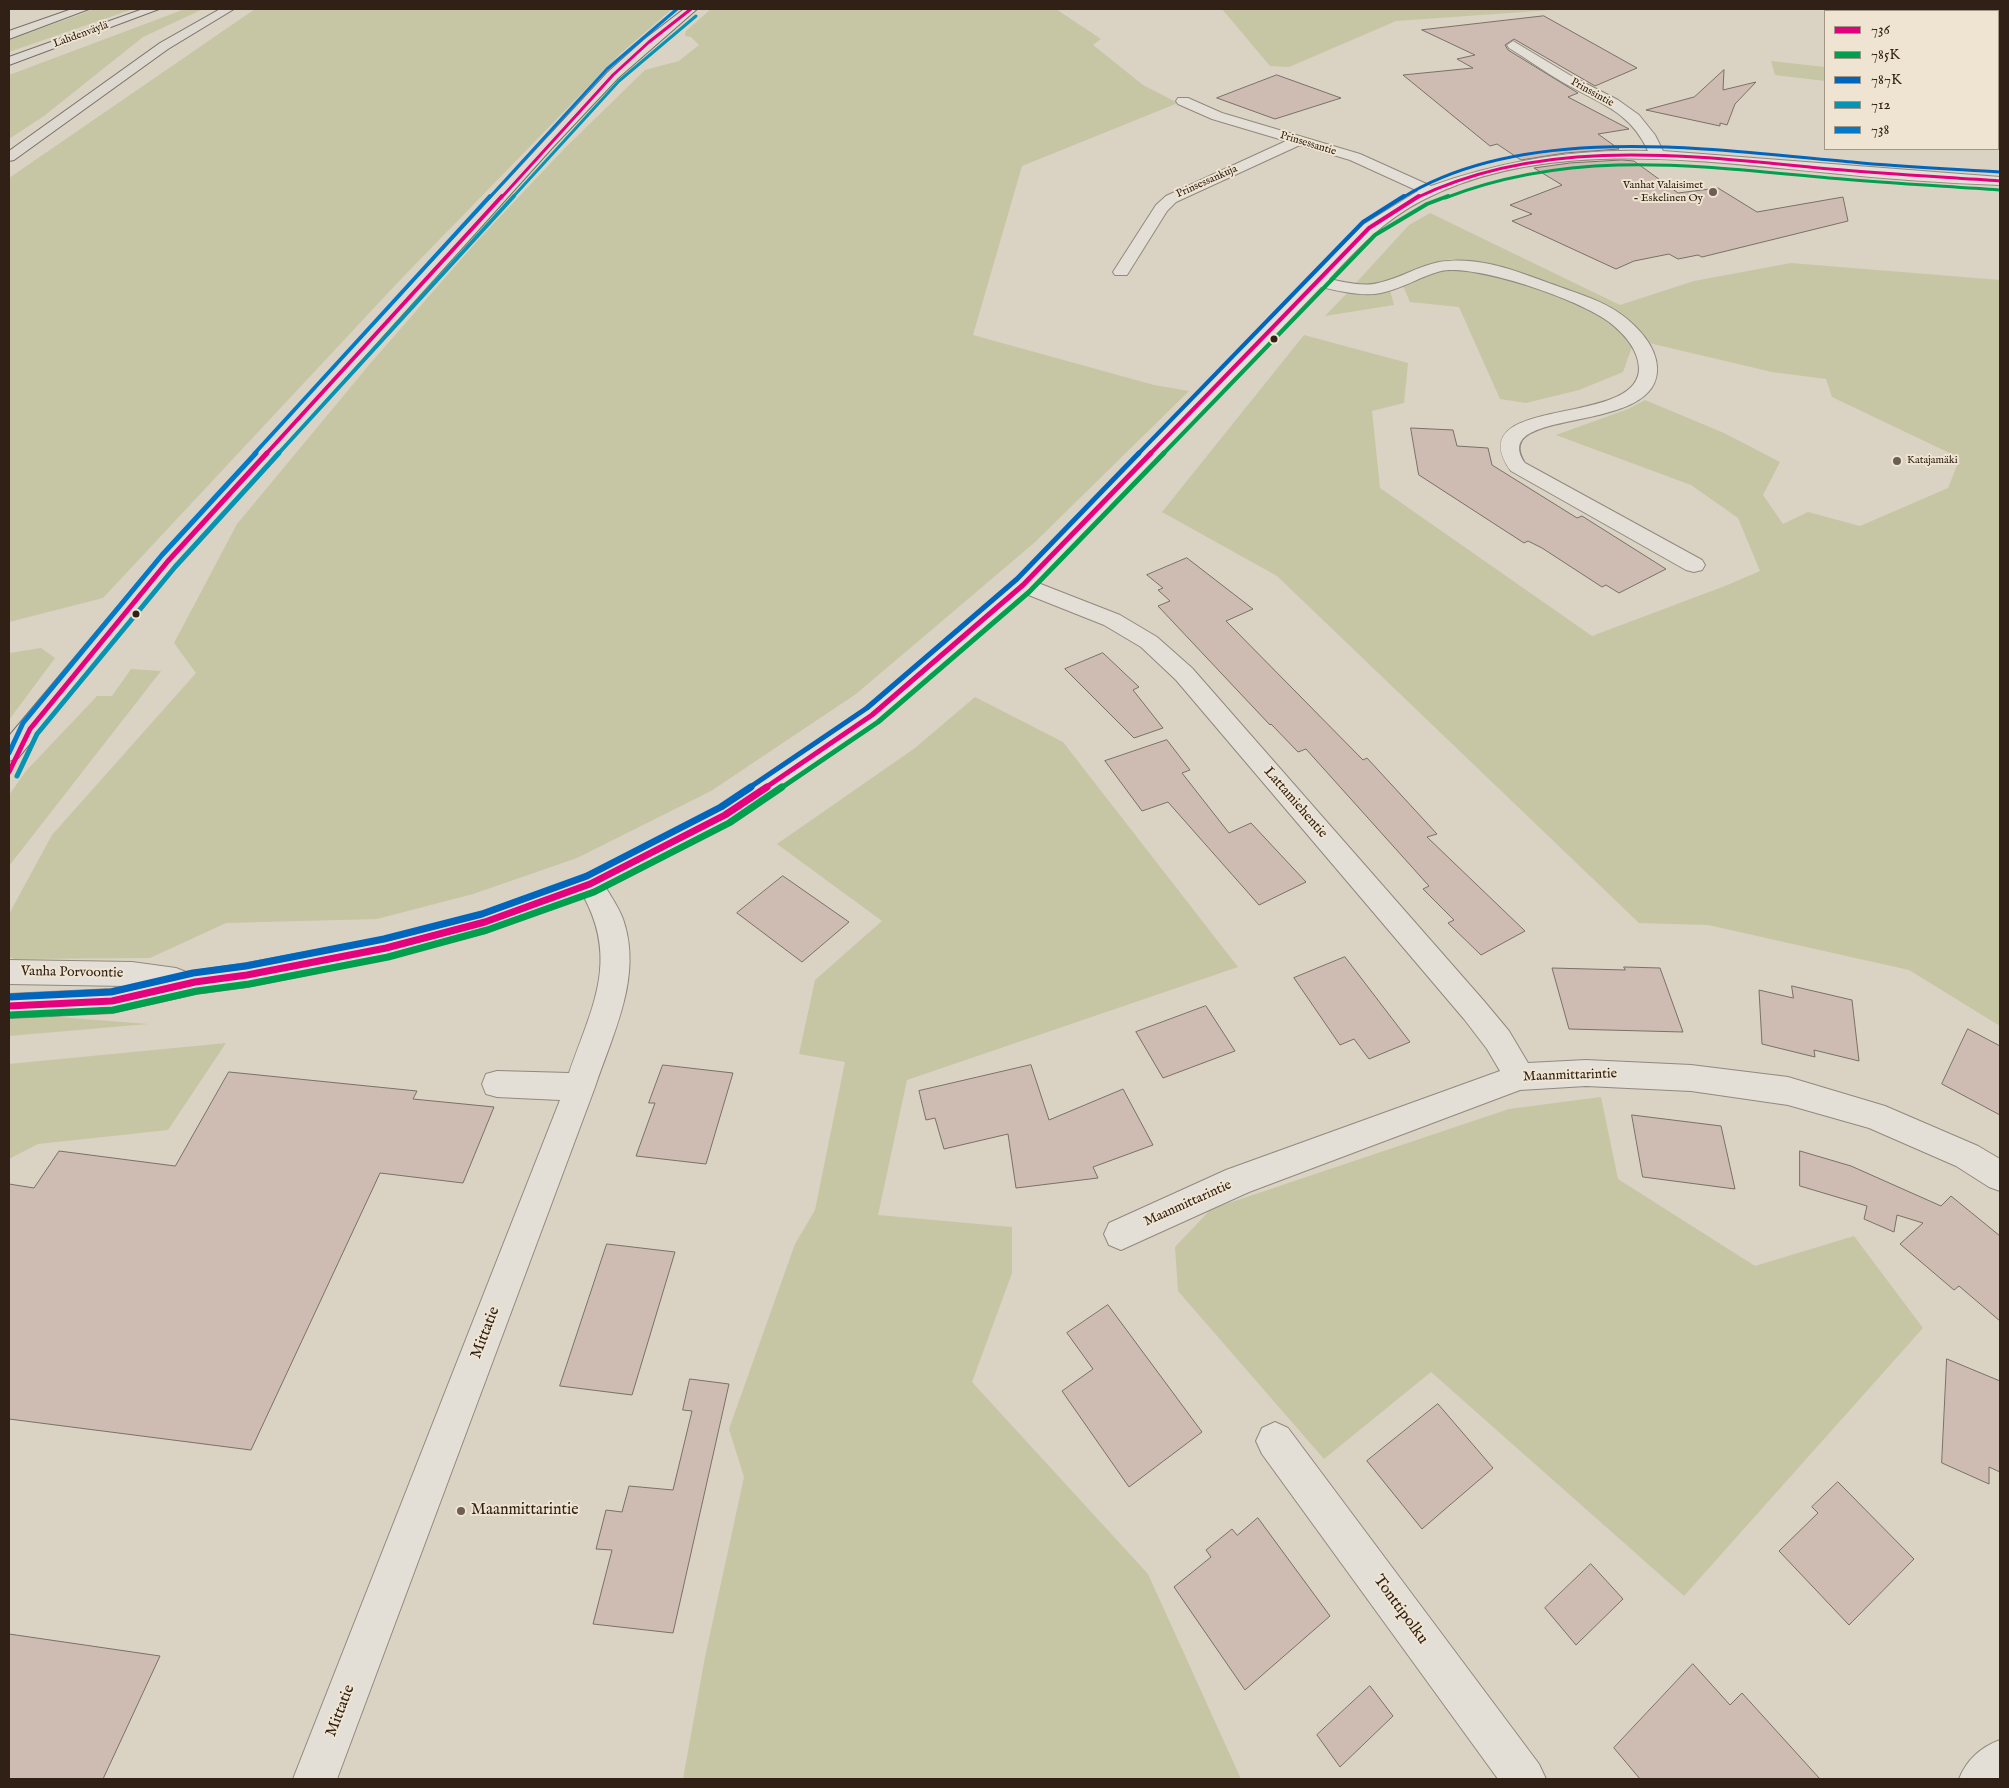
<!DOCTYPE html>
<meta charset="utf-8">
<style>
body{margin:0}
#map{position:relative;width:2009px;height:1788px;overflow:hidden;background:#dad2c2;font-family:"IM FELL English",serif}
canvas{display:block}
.frame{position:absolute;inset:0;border:10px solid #312015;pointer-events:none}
.legend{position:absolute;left:1824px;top:10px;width:175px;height:140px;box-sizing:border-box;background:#eee4d1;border:1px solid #a29686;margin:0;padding:6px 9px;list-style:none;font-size:15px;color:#312015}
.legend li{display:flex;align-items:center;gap:10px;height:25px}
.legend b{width:25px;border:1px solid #a29686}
</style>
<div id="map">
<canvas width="2009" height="1788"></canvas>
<div class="frame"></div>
<ul class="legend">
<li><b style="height:6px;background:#e5007d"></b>736</li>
<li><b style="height:6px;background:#029f4e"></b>785K</li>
<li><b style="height:6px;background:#0065bd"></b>787K</li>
<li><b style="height:6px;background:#0794b2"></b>712</li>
<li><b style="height:6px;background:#007ac9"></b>738</li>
</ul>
</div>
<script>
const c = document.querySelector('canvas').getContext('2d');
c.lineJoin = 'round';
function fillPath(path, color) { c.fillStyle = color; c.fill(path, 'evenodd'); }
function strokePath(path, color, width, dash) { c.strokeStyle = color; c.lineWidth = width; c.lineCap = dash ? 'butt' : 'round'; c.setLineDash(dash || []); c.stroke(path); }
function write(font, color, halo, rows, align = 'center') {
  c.font = font + ' "IM FELL English",serif'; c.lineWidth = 4; c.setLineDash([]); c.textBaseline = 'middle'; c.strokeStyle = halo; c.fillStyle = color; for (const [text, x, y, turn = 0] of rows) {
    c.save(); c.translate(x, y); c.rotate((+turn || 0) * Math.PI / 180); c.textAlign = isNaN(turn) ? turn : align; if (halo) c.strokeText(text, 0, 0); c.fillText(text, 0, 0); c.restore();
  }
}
const green = new Path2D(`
 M95 9H133L9 52V40Z
 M185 9H203L143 37 44 116 9 139V75Z
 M255 9H672L620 54 401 279 103 598 9 622V178Z
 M711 9H1056L1101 39 1093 45 1143 85 1178 103 1022 166 973 335 1154 385 1189 391 1034 543 856 694 711 791 577 858 473 894 377 919 226 923 150 958 15 959 9 957V914L52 835 196 673 174 643 237 524 369 365 478 240 565 148 645 70 679 61 699 45 691 37 685 36 686 31Z
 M1222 9H1566L1396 21 1289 67 1270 66Z
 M1771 61 1825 67V81L1775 75Z
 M1430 213 1620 305 1694 281 1791 263 2000 280V1026L1909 970 1708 925 1639 923 1277 576 1162 512 1304 335 1408 363 1404 403 1372 411 1380 488 1592 636 1725 586 1760 571 1738 518 1691 485 1556 435 1628 409 1645 400 1724 433 1780 462 1763 495 1783 524 1808 512 1860 526 1948 488 1960 458 1832 397 1826 379 1772 372 1649 343 1608 308 1496 265 1449 259 1375 287 1355 284 1409 225Z
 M1453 267 1487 270 1597 309 1633 344 1623 372 1579 390 1526 403 1500 399 1459 307 1410 302 1403 286 1438 271Z
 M1390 290 1394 305 1325 316 1349 291Z
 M41 648 55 658 9 720V653Z
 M131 669 161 671 9 866V795L26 771 97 696H112Z
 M975 697 1063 742 1238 967 907 1080 878 1215 1012 1227V1273L972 1382 1148 1574 1241 1779H683L705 1657 744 1477 729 1429 795 1244 815 1210 845 1062 799 1054 815 980 882 921 777 844 915 748Z
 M9 1014H20L148 1024 9 1036Z
 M226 1043 168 1130 38 1144 9 1159V1064Z
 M1601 1097 1618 1179 1755 1266 1854 1236 1923 1328 1684 1596 1431 1372 1324 1459 1178 1291 1175 1247 1211 1209 1509 1109Z`);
const building = new Path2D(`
 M1544 16 1637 68 1595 86 1514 39 1505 45 1508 50 1578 93 1568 97 1629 129 1598 134 1619 149 1565 153 1521 160 1497 144 1490 146 1403 75 1473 68 1457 59 1475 55 1422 30Z
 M1724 70 1723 90 1756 82 1735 104 1727 125 1720 123V126L1646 110 1694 97Z
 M1277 75 1341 98 1275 119 1217 98Z
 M1622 160 1634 161 1678 193 1718 188 1757 212 1843 197 1848 221 1702 257 1698 255 1678 259 1669 254 1634 261 1616 269 1512 221 1532 214 1510 205 1562 185 1534 168 1570 163Z
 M1411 428 1453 430 1457 446 1488 448 1492 465 1577 518 1582 516 1666 569 1619 593 1606 585 1602 587 1542 548 1528 541 1524 543 1419 475Z
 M1187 558 1253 609 1226 621 1363 760 1367 758 1437 834 1427 837 1525 931 1481 955 1448 923 1454 920 1423 889 1429 886 1306 749 1298 752 1271 724 1270 725 1158 606 1170 601 1158 590 1163 588 1147 575Z
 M1103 653 1139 687 1133 690 1163 728 1134 738 1065 669Z
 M1167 740 1190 770 1182 773 1229 833 1251 823 1306 882 1259 905 1168 802 1142 811 1105 761Z
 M783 876 849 922 802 962 737 913Z
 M1345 957 1410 1042 1369 1059 1354 1039 1340 1045 1294 978Z
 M1624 967 1660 968 1683 1032 1569 1029 1552 968 1625 970Z
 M1792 986 1852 1000 1859 1061 1814 1050 1815 1057 1762 1044 1759 990 1793 998Z
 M1206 1006 1235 1051 1163 1078 1136 1032Z
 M1968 1029 2000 1046V1115L1942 1084Z
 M663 1065 733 1073 706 1164 636 1156 655 1103H649Z
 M1031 1065 1049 1120 1123 1089 1153 1145 1093 1167 1098 1178 1016 1188 1008 1134 944 1149 935 1118 926 1120 919 1091Z
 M229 1072 417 1091 413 1099 494 1107 463 1183 380 1173 251 1450 9 1419V1184L34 1188 59 1151 175 1166Z
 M1632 1115 1721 1126 1735 1189 1643 1177Z
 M1800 1151 1851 1166 1941 1206 1951 1196 2000 1236V1321L1959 1286 1954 1290 1900 1244 1923 1223 1897 1215 1894 1232 1864 1219 1867 1206 1800 1186Z
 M607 1244 675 1252 632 1395 560 1386Z
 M1108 1305 1202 1432 1129 1487 1062 1391 1093 1369 1067 1333Z
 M1947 1359 2000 1381V1472L1989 1467V1484L1942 1463Z
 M690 1379 729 1384 673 1633 593 1624 612 1550 596 1549 606 1510 622 1512 629 1486 673 1490 692 1411 683 1410Z
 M1438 1404 1493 1468 1422 1529 1367 1461Z
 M1838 1482 1914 1559 1849 1625 1779 1551 1818 1513 1812 1507Z
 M1258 1518 1330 1616 1245 1690 1174 1587 1211 1557 1206 1550 1232 1529 1237 1535Z
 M1591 1564 1623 1599 1576 1645 1545 1608Z
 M9 1634 160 1656 103 1779H9Z
 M1693 1664 1730 1705 1742 1693 1820 1779H1640L1614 1748Z
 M1370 1686 1393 1716 1340 1767 1317 1735Z`);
const minor = new Path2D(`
 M1513 41 1573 77 1618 100 1639 115 1655 135 1663 151 2000 177V185C1944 183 1887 179 1830 173 1699 161 1543 137 1421 201 1383 221 1358 248 1329 279 1343 282 1364 287 1378 283 1399 279 1418 266 1439 262 1481 255 1521 273 1560 287 1582 295 1603 301 1622 315 1638 327 1656 346 1657 367 1661 437 1487 405 1525 463L1702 560 1705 565 1702 570 1694 572 1686 570 1511 471C1457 393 1640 429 1639 368 1638 348 1623 333 1609 322 1580 300 1477 264 1441 271 1421 276 1402 289 1381 293 1363 297 1339 291 1321 287L1038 583 1120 615 1157 637 1192 668 1484 1001 1509 1031 1528 1063 1586 1060 1691 1065 1788 1077 1885 1106 1978 1146 2000 1159V1191L1989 1187 1956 1166 1869 1128 1788 1105 1691 1091 1586 1086 1520 1090 1249 1192 1121 1250 1109 1245 1104 1234 1109 1223 1226 1170 1500 1071 1487 1049 1464 1019 1176 680 1141 647 1104 625 1026 594 881 721 734 822 606 888C612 898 619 908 623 919 643 976 613 1033 595 1087L337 1779H293L560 1100 497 1097 486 1094 482 1084 486 1074 497 1071 569 1073C591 1009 619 963 584 897L485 933 386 959 247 987 195 994 112 1013 9 1018V994L112 989 126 986 9 984V960L132 962 176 968 186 972 247 963 386 937 482 912 580 877 716 808 863 709 1015 580 1363 225 1418 191 1350 160 1300 145 1176 202 1167 211 1127 275H1115L1113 272 1156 205 1166 196 1286 141 1212 119 1178 104 1176 101 1178 98H1188L1222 113 1360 154 1431 186C1502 161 1573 149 1648 151 1630 111 1599 103 1564 83 1545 72 1527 59 1509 48L1507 45Z
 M1275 1422 1288 1428 1539 1764 1546 1779H1498L1262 1454 1256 1441 1262 1428Z
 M2000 1740V1779H1959C1967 1759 1981 1747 2000 1740Z`);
const major = new Path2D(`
 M684 9H697L618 78 552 148 176 566 18 758 9 761V736L160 556 608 72 645 39Z`);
const highway = new Path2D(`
 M72 9H89L9 39V31Z
 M143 9H159L9 65V57Z
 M220 9H234L168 49 14 160 9 161V151L160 43Z`);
const bus1Far3 = new Path2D(`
 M501 198 613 75 649 42 691 9
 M1416 198C1546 135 1692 156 1830 169 1887 174 1943 177 2000 181`);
const bus1Far2 = new Path2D(`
 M266 454 502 196
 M1150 454 1369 228 1419 196`);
const bus1Far1 = new Path2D(`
 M9 772 30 729 168 561 267 453
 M765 788 872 715 1023 585 1151 453`);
const bus1 = new Path2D(`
 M9 1006 112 1001 195 982 247 975 386 948 485 922 590 884 725 815 767 787`);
const bus2Far3 = new Path2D(`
 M1445 198C1574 148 1696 166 1829 178 1886 183 1942 186 1999 190`);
const bus2Far2 = new Path2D(`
 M1163 454 1375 235 1427 204 1448 196`);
const bus2Far1 = new Path2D(`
 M781 788 878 722 1029 592 1164 453`);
const bus2 = new Path2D(`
 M9 1015 113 1010 197 991 249 984 388 957 487 930 594 892 729 823 782 787`);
const bus3Far3 = new Path2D(`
 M1402 198C1525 121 1715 150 1852 162 1901 167 1951 169 2000 172`);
const bus3Far2 = new Path2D(`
 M1138 454 1363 222 1404 196`);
const bus3Far1 = new Path2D(`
 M749 788 867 708 1017 579 1139 453`);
const bus3 = new Path2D(`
 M9 997 111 992 193 973 246 966 384 939 482 914 587 876 721 807 751 787`);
const bus4Far2 = new Path2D(`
 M512 198 619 81 696 16`);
const bus4Far1 = new Path2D(`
 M278 454 514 196`);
const bus4 = new Path2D(`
 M17 776 37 734 175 567 279 453`);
const bus5Far2 = new Path2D(`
 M489 198 607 69 677 9`);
const bus5Far1 = new Path2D(`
 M254 454 490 196`);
const bus5 = new Path2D(`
 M9 753 23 723 162 555 256 453`);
const markers = [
 [1713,192,5,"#6c5e52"],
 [1274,339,4.5,"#312015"],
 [1897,461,5,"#6c5e52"],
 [136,614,4.5,"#312015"],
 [461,1511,5,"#6c5e52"]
];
const farStreetnames = [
 ["Lahdenväylä",81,35,-20],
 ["Prinssintie",1592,93,29],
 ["Prinsessantie",1308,144,17],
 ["Prinsessankuja",1207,182,-24]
];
const farPoinames = [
 ["Vanhat Valaisimet",1703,186],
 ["- Eskelinen Oy",1703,199],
 ["Katajamäki",1907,461,"left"]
];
const streetNames = [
 ["Lattamiehentie",1295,803,49],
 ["Vanha Porvoontie",72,973,1],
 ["Maanmittarintie",1570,1076,-2],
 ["Maanmittarintie",1188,1204,-24]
];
const nearStreetnames = [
 ["Mittatie",486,1333,-69],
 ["Tonttipolku",1400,1610,54],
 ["Mittatie",341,1711,-69]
];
const nearPoinames = [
 ["Maanmittarintie",471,1511]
];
fillPath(green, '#c6c6a5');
fillPath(building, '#cebcb3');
strokePath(building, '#787168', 1);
strokePath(minor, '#90897f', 2);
strokePath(major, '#787168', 2);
strokePath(highway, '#787168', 2);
fillPath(minor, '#e3dfd6');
fillPath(major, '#ded9d0');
fillPath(highway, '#ded9d0');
strokePath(bus1Far3, '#e5007d', 3);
strokePath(bus1Far2, '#e5007d', 4);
strokePath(bus1Far1, '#e5007d', 5);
strokePath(bus1, '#e5007d', 7);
strokePath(bus2Far3, '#029f4e', 3);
strokePath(bus2Far2, '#029f4e', 4);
strokePath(bus2Far1, '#029f4e', 5);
strokePath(bus2, '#029f4e', 7);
strokePath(bus3Far3, '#0065bd', 3);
strokePath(bus3Far2, '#0065bd', 4);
strokePath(bus3Far1, '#0065bd', 5);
strokePath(bus3, '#0065bd', 7);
strokePath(bus4Far2, '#0794b2', 3);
strokePath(bus4Far1, '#0794b2', 4);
strokePath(bus4, '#0794b2', 5);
strokePath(bus5Far2, '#007ac9', 3);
strokePath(bus5Far1, '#007ac9', 4);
strokePath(bus5, '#007ac9', 5);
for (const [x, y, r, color] of markers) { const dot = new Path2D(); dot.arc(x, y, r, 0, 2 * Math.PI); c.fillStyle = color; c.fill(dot); strokePath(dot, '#eee4d1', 2); }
write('11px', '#312015', '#eee4d1', farStreetnames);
write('11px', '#312015', '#eee4d1', farPoinames, 'right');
write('14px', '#312015', '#eee4d1', streetNames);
write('16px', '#312015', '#eee4d1', nearStreetnames);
write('16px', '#312015', '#eee4d1', nearPoinames, 'left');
</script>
